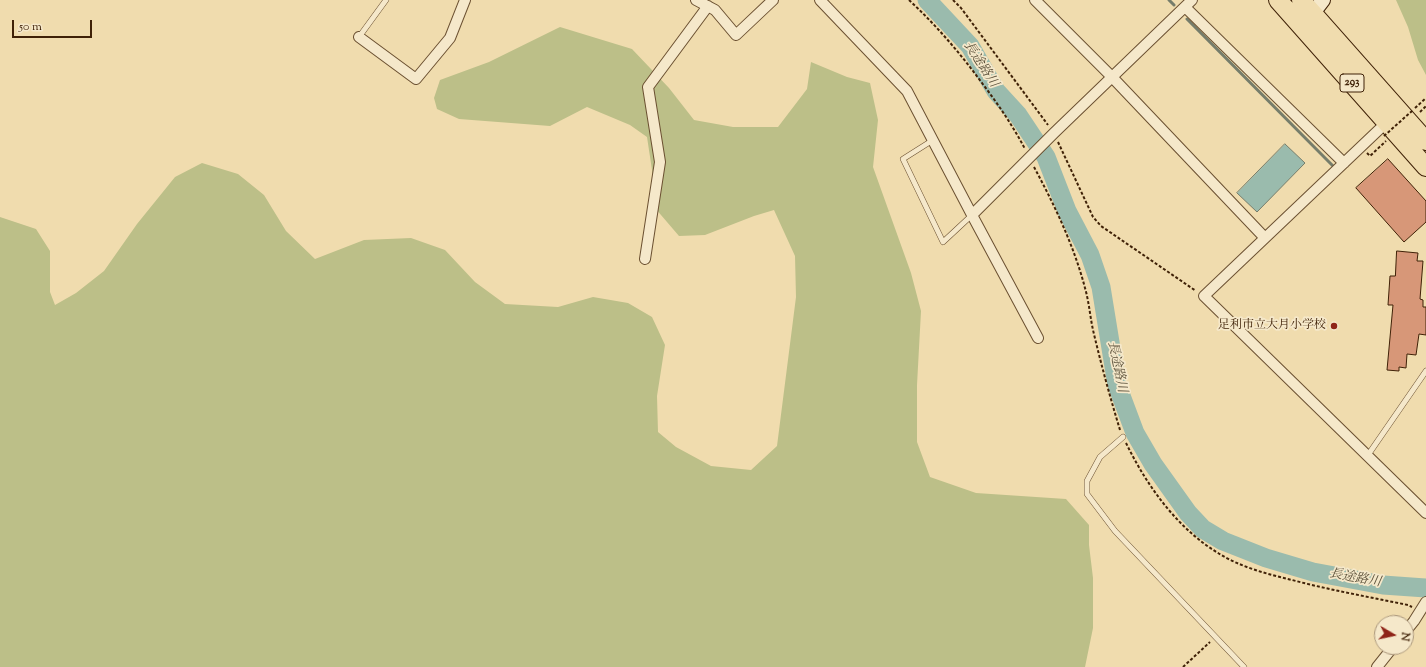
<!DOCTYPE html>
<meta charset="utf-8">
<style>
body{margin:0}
#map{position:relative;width:1426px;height:667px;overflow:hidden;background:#f0dcae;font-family:"Sorts Mill Goudy",serif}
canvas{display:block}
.north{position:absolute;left:1374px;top:615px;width:40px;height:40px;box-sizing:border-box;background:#f5e8ca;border:1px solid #ac987c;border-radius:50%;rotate:99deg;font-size:11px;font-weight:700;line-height:16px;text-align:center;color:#3f2107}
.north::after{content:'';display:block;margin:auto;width:14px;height:18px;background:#8f2418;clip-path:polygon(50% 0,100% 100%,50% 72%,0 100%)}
.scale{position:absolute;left:12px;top:20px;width:80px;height:18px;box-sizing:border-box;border:2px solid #3f2107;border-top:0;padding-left:5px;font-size:12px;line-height:14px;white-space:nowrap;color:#3f2107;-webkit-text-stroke:3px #f5e8ca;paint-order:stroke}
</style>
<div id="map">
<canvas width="1426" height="667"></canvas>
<div class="north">N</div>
<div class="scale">50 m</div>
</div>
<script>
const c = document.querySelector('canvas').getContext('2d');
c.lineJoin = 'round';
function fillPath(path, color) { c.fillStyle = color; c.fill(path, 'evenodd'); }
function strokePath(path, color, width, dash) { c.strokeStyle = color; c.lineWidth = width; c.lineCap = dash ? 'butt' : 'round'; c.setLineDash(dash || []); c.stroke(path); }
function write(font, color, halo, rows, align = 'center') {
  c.font = font + ' "Sorts Mill Goudy","Noto Serif JP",serif'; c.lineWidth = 3.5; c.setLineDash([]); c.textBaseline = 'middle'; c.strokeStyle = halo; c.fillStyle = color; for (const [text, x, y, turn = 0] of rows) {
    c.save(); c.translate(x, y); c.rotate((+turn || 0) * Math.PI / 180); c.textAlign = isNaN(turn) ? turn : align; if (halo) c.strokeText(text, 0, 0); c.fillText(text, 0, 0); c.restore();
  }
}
const green = new Path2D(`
 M1396 0H1426V75L1418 60 1408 27Z
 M560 27 632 49 669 88 694 120 733 127H778L807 89 811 62 847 77 870 83 878 120 873 167 911 273 921 311 917 385V442L930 477 976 493 1066 499 1089 525V545L1093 578V628L1085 667H0V217L36 229 50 251V292L55 305 76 293 104 271 137 224 175 177 202 163 238 174 264 195 286 231 315 259 364 240 411 238 445 250 475 282 505 304 558 307 593 297 628 303 652 317 665 345 657 396 658 432 676 447 711 466 751 470 777 446 796 297 795 256 774 210 754 216 705 235 679 236 655 208 652 170 647 137 630 125 587 107 550 126 459 119 437 109 434 98 440 80 489 62Z`);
const water = new Path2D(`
 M1285 144 1305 163 1257 212 1237 193Z`);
const stream = new Path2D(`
 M1169 0 1174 5
 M1187 19 1333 166`);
const river = new Path2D(`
 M927 0 970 46 996 91 1018 115 1046 157 1067 211 1090 255 1101 287 1117 385 1135 433 1153 464 1188 513 1203 529 1223 541 1266 558 1313 572 1383 585 1426 588`);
const building = new Path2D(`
 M1388 159 1426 201V222L1404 242 1356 188Z
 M1397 251 1418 253 1417 261H1423L1420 299 1423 300V307H1426V335L1419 334 1416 355 1407 354 1406 368 1399 367V371L1387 370 1393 305H1388L1390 276H1395Z`);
const path = new Path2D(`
 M909 0C936 25 960 53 982 83 998 104 1013 126 1025 149
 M953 0 961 8 1048 125
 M1415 108 1426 98
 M1420 112 1426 106
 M1058 142 1093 217 1101 226 1196 291
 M1367 153 1370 156 1386 141
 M1034 167C1055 206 1074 246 1085 288 1089 302 1090 316 1093 330 1101 364 1110 397 1120 430
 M1126 443C1147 486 1177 528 1218 553 1240 567 1267 574 1292 580 1330 590 1369 597 1408 605L1412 607
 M1183 667 1210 642`);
const lane = new Path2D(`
 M359 37 386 0
 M933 140 903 159 943 242 972 215
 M1123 437 1100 457 1087 481V494L1115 531 1244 667
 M1368 455 1426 371`);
const street = new Path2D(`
 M696 0 715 10 736 35 773 0
 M820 0 907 91 972 215 1038 338
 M1035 0 1112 77 1265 238
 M1185 7 1344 163
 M359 37 416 79 450 38 465 0
 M1387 122 1204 296 1426 513
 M972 215 1054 133 1192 0
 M645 259 660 162 648 87 708 6
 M1406 631 1414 621 1426 602
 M1377 667 1393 647`);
const secondary = new Path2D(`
 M1313 13 1323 0`);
const highway = new Path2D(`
 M1278 0 1426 167
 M1301 0 1426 141`);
const pathBridge = new Path2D(`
 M1384 136 1413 110`);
const markers = [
 [1334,326,4,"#8f2418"]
];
const shields = [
 [1352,83,24]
];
const shieldNames = [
 ["293",1352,83]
];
const poiNames = [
 ["足利市立大月小学校",1326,326]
];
const waterNames = [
 ["長途路川",980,65,57],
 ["長途路川",1116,367,78],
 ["長途路川",1355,579,10]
];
fillPath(green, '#bcbf88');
fillPath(water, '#9abbad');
strokePath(water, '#767d6b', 1);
strokePath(stream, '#767d6b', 3);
strokePath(river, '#9abbad', 19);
fillPath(building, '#d79778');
strokePath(building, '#3f2107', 1);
strokePath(lane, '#6b5031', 6);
strokePath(street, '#6b5031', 12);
strokePath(secondary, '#3f2107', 16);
strokePath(highway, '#3f2107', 20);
strokePath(path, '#3f2107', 2, [3, 2]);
strokePath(lane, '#f5e8ca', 5);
strokePath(street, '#f5e8ca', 10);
strokePath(secondary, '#f5e8ca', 14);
strokePath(highway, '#f0dcae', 18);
strokePath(pathBridge, '#3f2107', 2, [3, 2]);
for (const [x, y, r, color] of markers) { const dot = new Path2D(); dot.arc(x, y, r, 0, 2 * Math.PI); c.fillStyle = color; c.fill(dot); strokePath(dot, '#f5e8ca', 1.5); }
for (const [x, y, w] of shields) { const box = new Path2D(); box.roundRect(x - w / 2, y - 9, w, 18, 3); c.fillStyle = '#f5e8ca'; c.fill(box); strokePath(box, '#3f2107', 1); }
write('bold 11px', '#3f2107', null, shieldNames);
write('12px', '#3f2107', '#f5e8ca', poiNames, 'right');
write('italic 13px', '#5a4f39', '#f5e8ca', waterNames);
</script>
